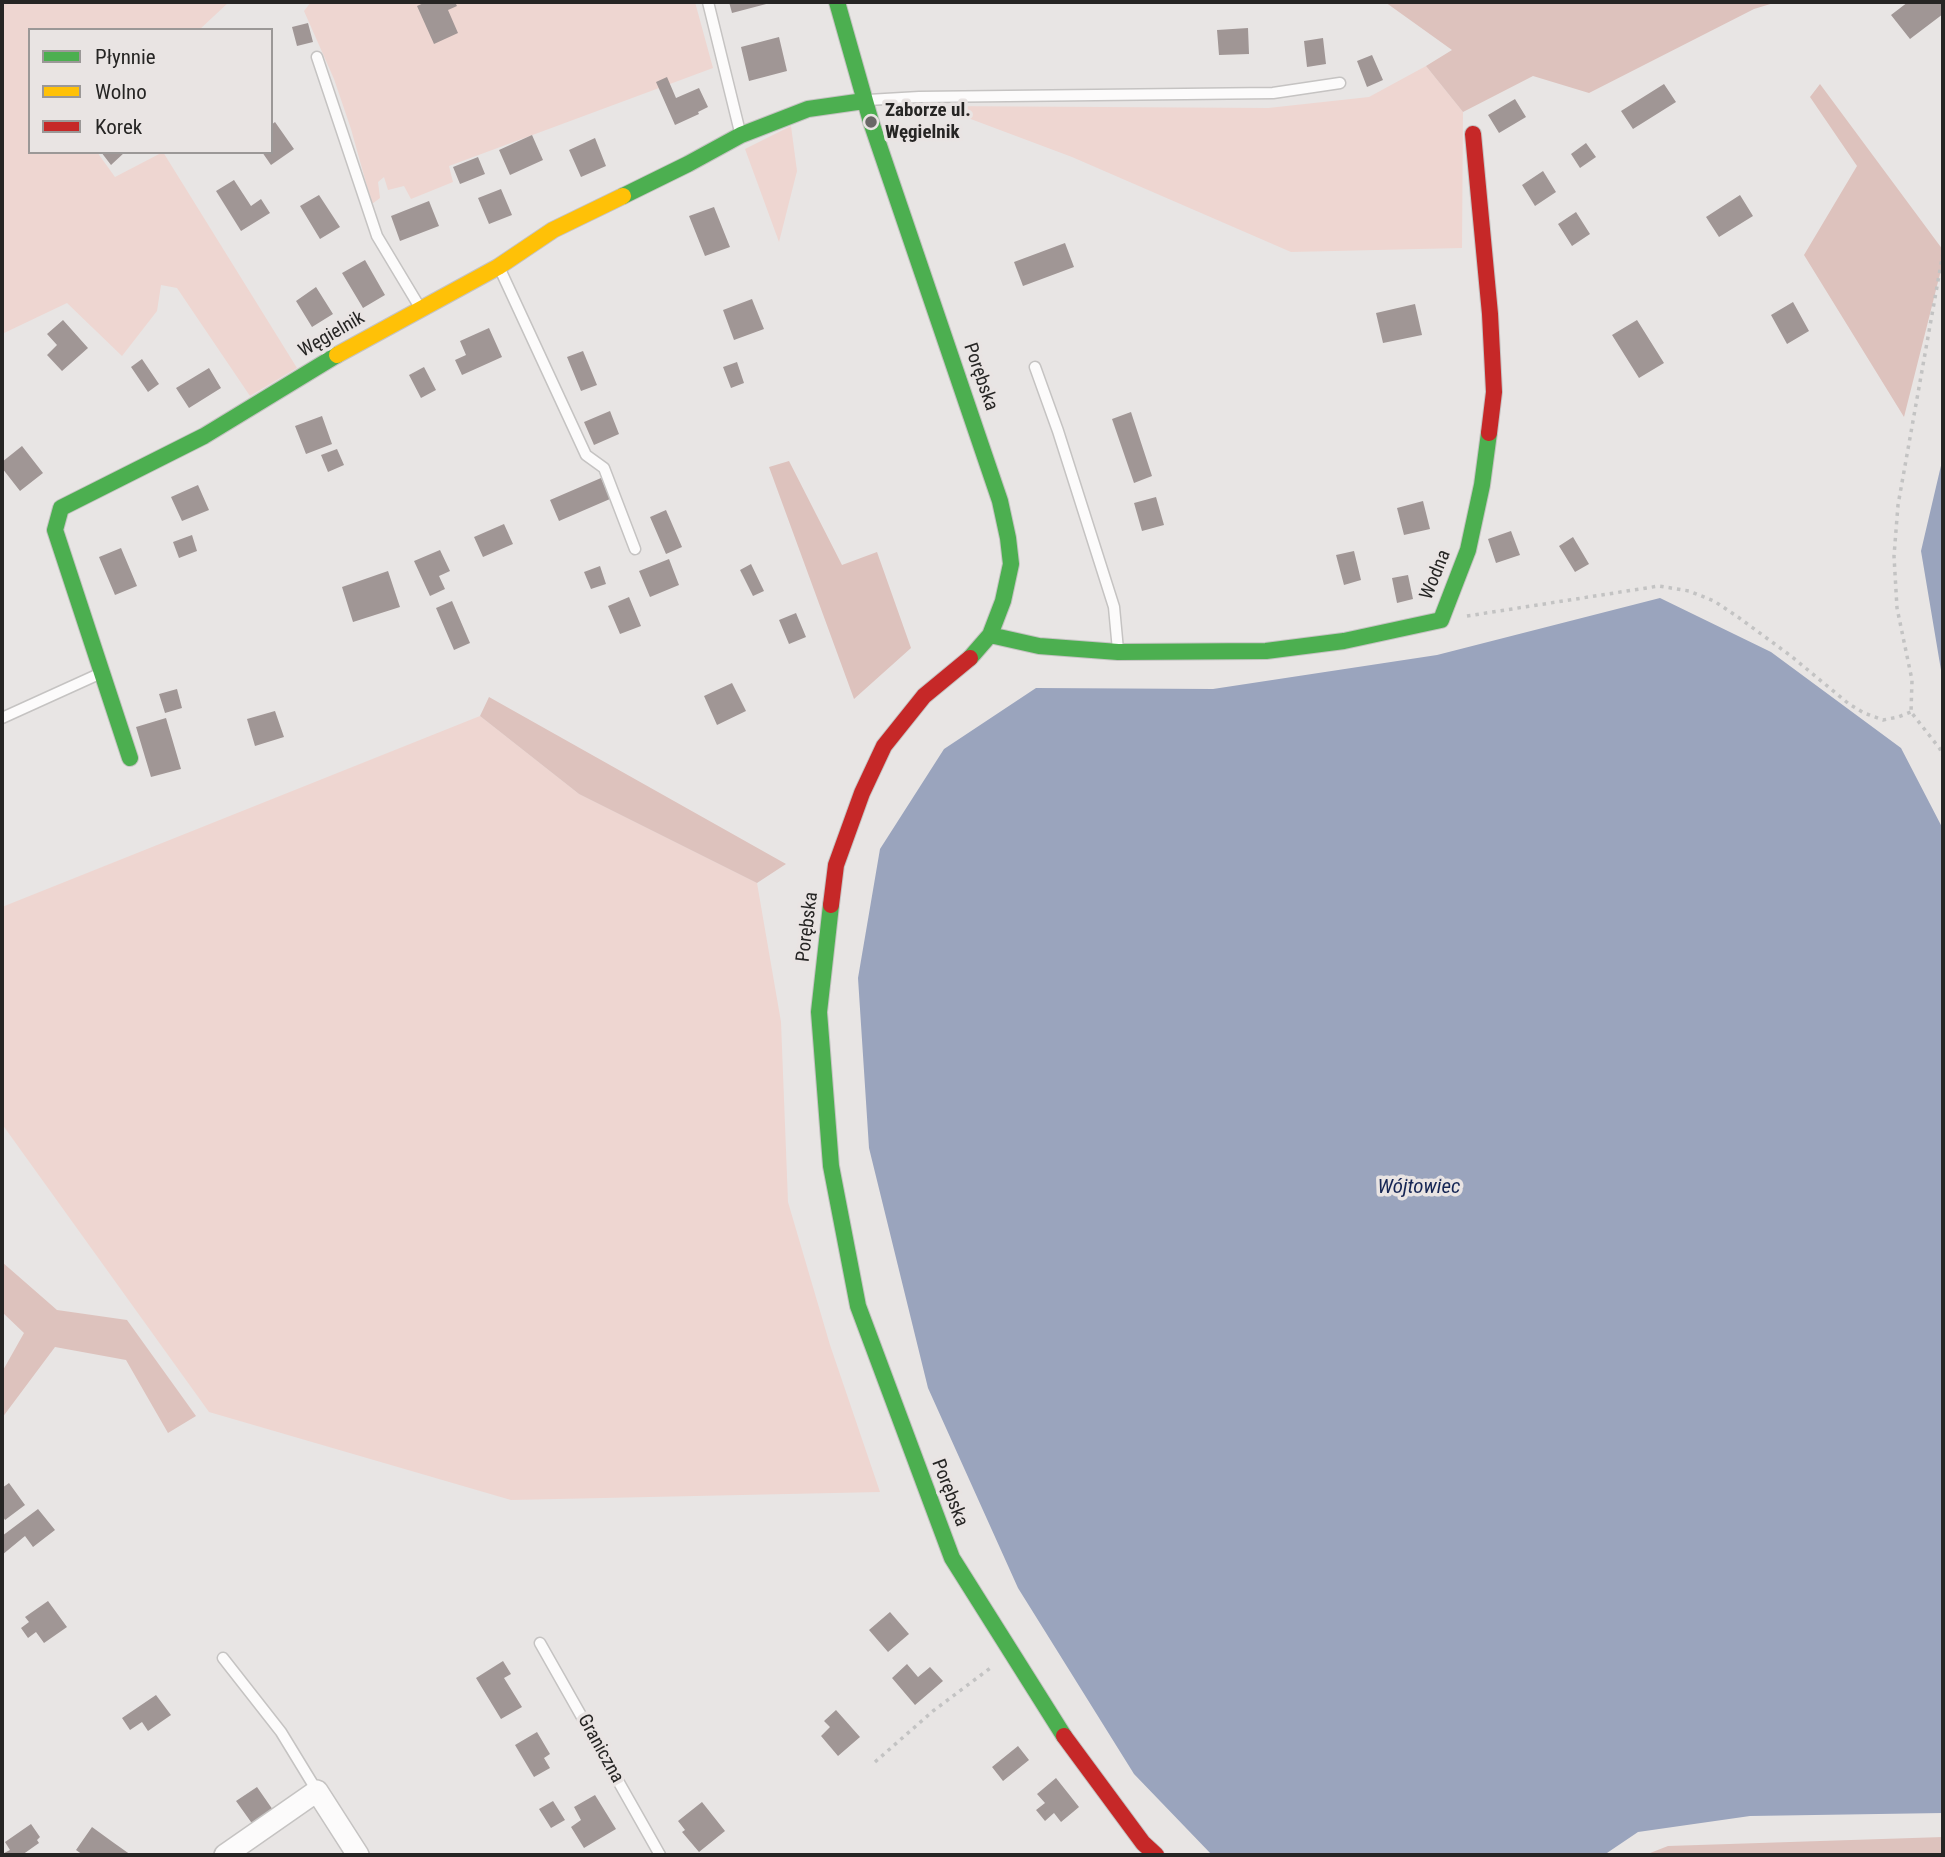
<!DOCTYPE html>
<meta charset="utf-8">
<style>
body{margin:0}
#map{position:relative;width:1945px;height:1857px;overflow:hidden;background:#e8e5e4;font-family:"Roboto Condensed",sans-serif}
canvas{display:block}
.frame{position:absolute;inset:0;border:4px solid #262524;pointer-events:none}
.legend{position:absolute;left:28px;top:28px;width:245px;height:126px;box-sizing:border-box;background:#e9e4e3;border:2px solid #9b9897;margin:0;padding:9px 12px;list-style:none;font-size:21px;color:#262524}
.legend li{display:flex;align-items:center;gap:14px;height:35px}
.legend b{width:35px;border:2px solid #9b9897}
</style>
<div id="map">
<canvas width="1945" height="1857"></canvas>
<div class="frame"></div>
<ul class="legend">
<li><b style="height:9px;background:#4caf50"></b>Płynnie</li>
<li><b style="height:9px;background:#ffc107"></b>Wolno</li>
<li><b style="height:9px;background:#c62828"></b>Korek</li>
</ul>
</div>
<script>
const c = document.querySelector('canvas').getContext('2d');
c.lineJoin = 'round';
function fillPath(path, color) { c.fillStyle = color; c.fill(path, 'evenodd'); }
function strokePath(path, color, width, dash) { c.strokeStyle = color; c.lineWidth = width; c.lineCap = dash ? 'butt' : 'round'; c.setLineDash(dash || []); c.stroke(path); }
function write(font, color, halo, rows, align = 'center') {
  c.font = font + ' "Roboto Condensed",sans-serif'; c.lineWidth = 7; c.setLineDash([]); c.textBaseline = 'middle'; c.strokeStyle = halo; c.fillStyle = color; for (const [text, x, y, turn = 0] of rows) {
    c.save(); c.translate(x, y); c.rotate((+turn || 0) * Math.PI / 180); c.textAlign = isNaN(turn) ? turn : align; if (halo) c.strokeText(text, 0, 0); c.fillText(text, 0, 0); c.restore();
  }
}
const green = new Path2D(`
 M2 2H229L199 30H30V152H97L115 177 163 152 297 368 250 396 177 288 161 285 157 311 122 356 67 303 2 334Z
 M311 2H695L713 68 449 166 453 182 411 199 404 186 388 190 384 177 378 182 380 198 372 204 351 129 334 79 304 11Z
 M1426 66 1463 112 1462 248 1291 252 1072 157 936 106 1268 108 1369 97Z
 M791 126 797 171 779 242 745 149Z
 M480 716 579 794 757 883 781 1022 788 1202 830 1345 880 1492 511 1500 209 1412 2 1124V907Z`);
const forest = new Path2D(`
 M1385 2H1777L1754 9 1589 93 1533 76 1463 112 1426 66 1452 50Z
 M1820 84 1943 250V262L1904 417 1804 255 1857 166 1810 97Z
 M789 461 842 565 877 552 911 648 854 699 769 467Z
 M489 697 786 864 757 883 579 794 480 716Z
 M2 1262 57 1310 127 1320 196 1416 168 1433 126 1360 55 1347 2 1418V1372L24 1333 2 1312Z
 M1943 1837V1855H1645L1668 1846Z`);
const water = new Path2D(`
 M1943 457V682L1921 551Z
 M1660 598 1771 652 1901 748 1943 829V1813L1750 1816 1638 1832 1604 1855H1212L1134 1774 1018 1588 928 1388 869 1148 858 978 880 849 944 749 1036 688 1213 689 1437 655Z`);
const building = new Path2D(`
 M426 2H455L457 6 448 10 458 33 434 44 417 6Z
 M729 2H770V3L732 13Z
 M1908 2H1943V14L1910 39 1891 15Z
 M308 23 313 42 297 46 292 27Z
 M1248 28 1249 54 1219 55 1217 30Z
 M779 37 787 71 749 81 741 47Z
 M1323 38 1326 64 1307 67 1304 41Z
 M1372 55 1383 80 1367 87 1357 61Z
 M667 77 676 98 699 88 708 107 698 112 699 114 675 125 656 82Z
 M1664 84 1676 102 1633 129 1621 111Z
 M1515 99 1526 117 1499 133 1488 115Z
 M275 122 294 149 271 165 262 152H271V125Z
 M532 135 543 160 510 175 499 150Z
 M595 138 606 166 581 177 569 150Z
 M1586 143 1596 157 1580 168 1571 154Z
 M101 152H125L111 165Z
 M478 157 485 174 460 184 453 167Z
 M1543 171 1556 192 1535 206 1522 185Z
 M234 180 251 206 261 199 270 213 241 231 216 191Z
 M501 189 512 215 489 224 478 198Z
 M319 195 340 227 320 239 300 206Z
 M1740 195 1753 216 1719 237 1706 217Z
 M429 201 439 226 400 241 391 216Z
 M714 207 730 247 705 256 689 216Z
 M1576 212 1590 234 1572 246 1558 224Z
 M1065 243 1074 267 1023 286 1014 262Z
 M365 260 385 295 363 308 342 273Z
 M316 287 333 314 312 327 296 301Z
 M752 299 764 329 734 340 723 310Z
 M1793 302 1809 331 1787 344 1771 315Z
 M1415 304 1422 335 1383 343 1376 313Z
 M63 320 88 348 62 371 47 355 57 345 47 334Z
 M1637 320 1664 363 1639 378 1612 335Z
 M489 328 502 357 462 375 455 360 466 355 460 341Z
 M583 351 597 385 581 391 567 357Z
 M142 359 159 384 148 392 131 367Z
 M737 362 744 383 731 388 723 367Z
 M424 367 436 390 421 398 409 375Z
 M209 368 221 388 189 408 176 388Z
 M610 411 619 434 594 445 584 422Z
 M1131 412 1152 476 1134 483 1112 419Z
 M322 416 332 444 306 454 295 426Z
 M22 446 43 473 20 491 2 468V462Z
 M337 449 344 465 328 472 321 455Z
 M601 478 610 499 559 521 550 500Z
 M198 485 209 510 182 521 171 497Z
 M1156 497 1164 525 1142 531 1134 503Z
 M1423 501 1430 529 1404 535 1397 508Z
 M666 510 682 547 666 554 650 517Z
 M504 524 513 544 483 557 474 537Z
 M1511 531 1520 555 1496 563 1488 539Z
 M192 535 197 551 179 558 173 542Z
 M1573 537 1589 564 1575 572 1559 546Z
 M121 548 137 586 115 595 99 557Z
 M440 550 450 571 439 576 445 589 430 596 414 561Z
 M1354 551 1361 580 1344 585 1336 555Z
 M669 559 679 585 650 597 639 571Z
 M751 564 764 591 753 596 740 570Z
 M600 566 606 584 591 589 584 572Z
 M388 571 400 607 353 622 342 587Z
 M1408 575 1413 599 1397 603 1392 578Z
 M629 597 641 626 620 634 608 606Z
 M452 601 470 643 454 650 436 608Z
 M796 613 806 637 789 644 779 620Z
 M732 683 746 711 717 725 704 696Z
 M177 689 182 708 165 713 159 694Z
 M275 711 284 737 255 746 247 719Z
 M166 718 181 769 151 777 136 727Z
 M9 1483 25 1505 5 1520 2 1515V1488Z
 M38 1509 55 1530 33 1547 25 1536 2 1555V1536Z
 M48 1601 67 1627 44 1643 36 1632 28 1638 21 1628 29 1622 25 1617Z
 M890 1612 909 1634 888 1652 869 1630Z
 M503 1661 511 1674 504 1678 522 1707 501 1719 476 1678Z
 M907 1664 918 1677 930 1667 943 1681 915 1705 892 1678Z
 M156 1695 171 1715 148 1731 142 1722 130 1730 122 1718Z
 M836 1710 860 1737 838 1756 821 1736 830 1727 824 1721Z
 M537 1732 550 1754 544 1758 550 1768 534 1777 515 1745Z
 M1018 1746 1029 1760 1003 1781 992 1767Z
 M1056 1778 1079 1807 1061 1822 1054 1813 1045 1821 1036 1810 1045 1803 1037 1794Z
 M257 1787 273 1810 256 1829 236 1801Z
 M595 1795 616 1829 584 1848 571 1827 581 1820 574 1807Z
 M553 1801 565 1820 551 1828 539 1809Z
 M702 1802 725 1831 699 1852 682 1832 685 1830 678 1821Z
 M31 1824 40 1837 37 1840 39 1843 22 1855H5L4 1853 10 1850 5 1842Z
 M92 1827 114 1843 131 1855H83L76 1850Z`);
const path = new Path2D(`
 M1943 253 1898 505 1894 556 1897 608 1912 680 1911 712 1940 749 1943 757
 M1467 616 1659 586 1689 591 1714 601 1738 617 1791 656 1849 704 1864 713 1883 720 1898 717 1911 712
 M875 1762 933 1711 993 1666`);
const lane = new Path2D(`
 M708 2 740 132
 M317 57 377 236 419 306
 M868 100 919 97 1273 93 1340 83
 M499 267 586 455 604 468 635 549
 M1035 367 1058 431 1114 607 1118 650
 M2 718 99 674
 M540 1643 660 1855
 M223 1658 281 1732 317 1791`);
const street = new Path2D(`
 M225 1855 317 1791 358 1855`);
const fast = new Path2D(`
 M837 2 871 122 1000 501 1008 538 1011 564 1003 601 990 635 970 658
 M623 196 688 164 741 135 808 109 864 101
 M990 635 1039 646 1118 652 1266 651 1344 641 1441 620 1468 550 1482 485 1489 433
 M130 758 55 530 61 508 204 436 337 355
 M831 905 819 1012 831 1166 858 1306 952 1558 1064 1736`);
const slow = new Path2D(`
 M337 355 498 267 553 230 623 196`);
const jam = new Path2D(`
 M1473 134 1490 314 1494 392 1489 433
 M831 905 836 865 862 793 884 746 924 696 970 658
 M1064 1736 1143 1843 1156 1855`);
const markers = [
 [871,122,7,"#6a6867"]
];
const poiNames = [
 ["Zaborze ul.",885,111],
 ["Węgielnik",885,133]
];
const streetNames = [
 ["Węgielnik",332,335,-30],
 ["Porębska",980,377,71],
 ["Wodna",1436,575,-68],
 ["Porębska",808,927,-83],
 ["Porębska",949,1493,69],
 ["Graniczna",600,1749,61]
];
const waterNames = [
 ["Wójtowiec",1419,1188]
];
fillPath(green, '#eed6d1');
fillPath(forest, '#ddc2bd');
fillPath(water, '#9aa4bd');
fillPath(building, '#a09695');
strokePath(lane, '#c5c3c2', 13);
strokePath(street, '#c5c3c2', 24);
strokePath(fast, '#c5c3c2', 18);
strokePath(slow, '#c5c3c2', 18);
strokePath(jam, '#c5c3c2', 18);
strokePath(path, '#c3c3c3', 3.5, [3.5, 5]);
strokePath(lane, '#fcfbfb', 10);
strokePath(street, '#fcfbfb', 21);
strokePath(fast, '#4caf50', 16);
strokePath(slow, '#ffc107', 16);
strokePath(jam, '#c62828', 16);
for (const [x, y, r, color] of markers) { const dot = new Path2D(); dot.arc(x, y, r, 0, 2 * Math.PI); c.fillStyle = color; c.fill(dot); strokePath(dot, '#e9e4e3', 2.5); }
write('bold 19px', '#262524', '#e9e4e3', poiNames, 'left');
write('19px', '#262524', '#e9e4e3', streetNames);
write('italic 21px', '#152554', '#e9e4e3', waterNames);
</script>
